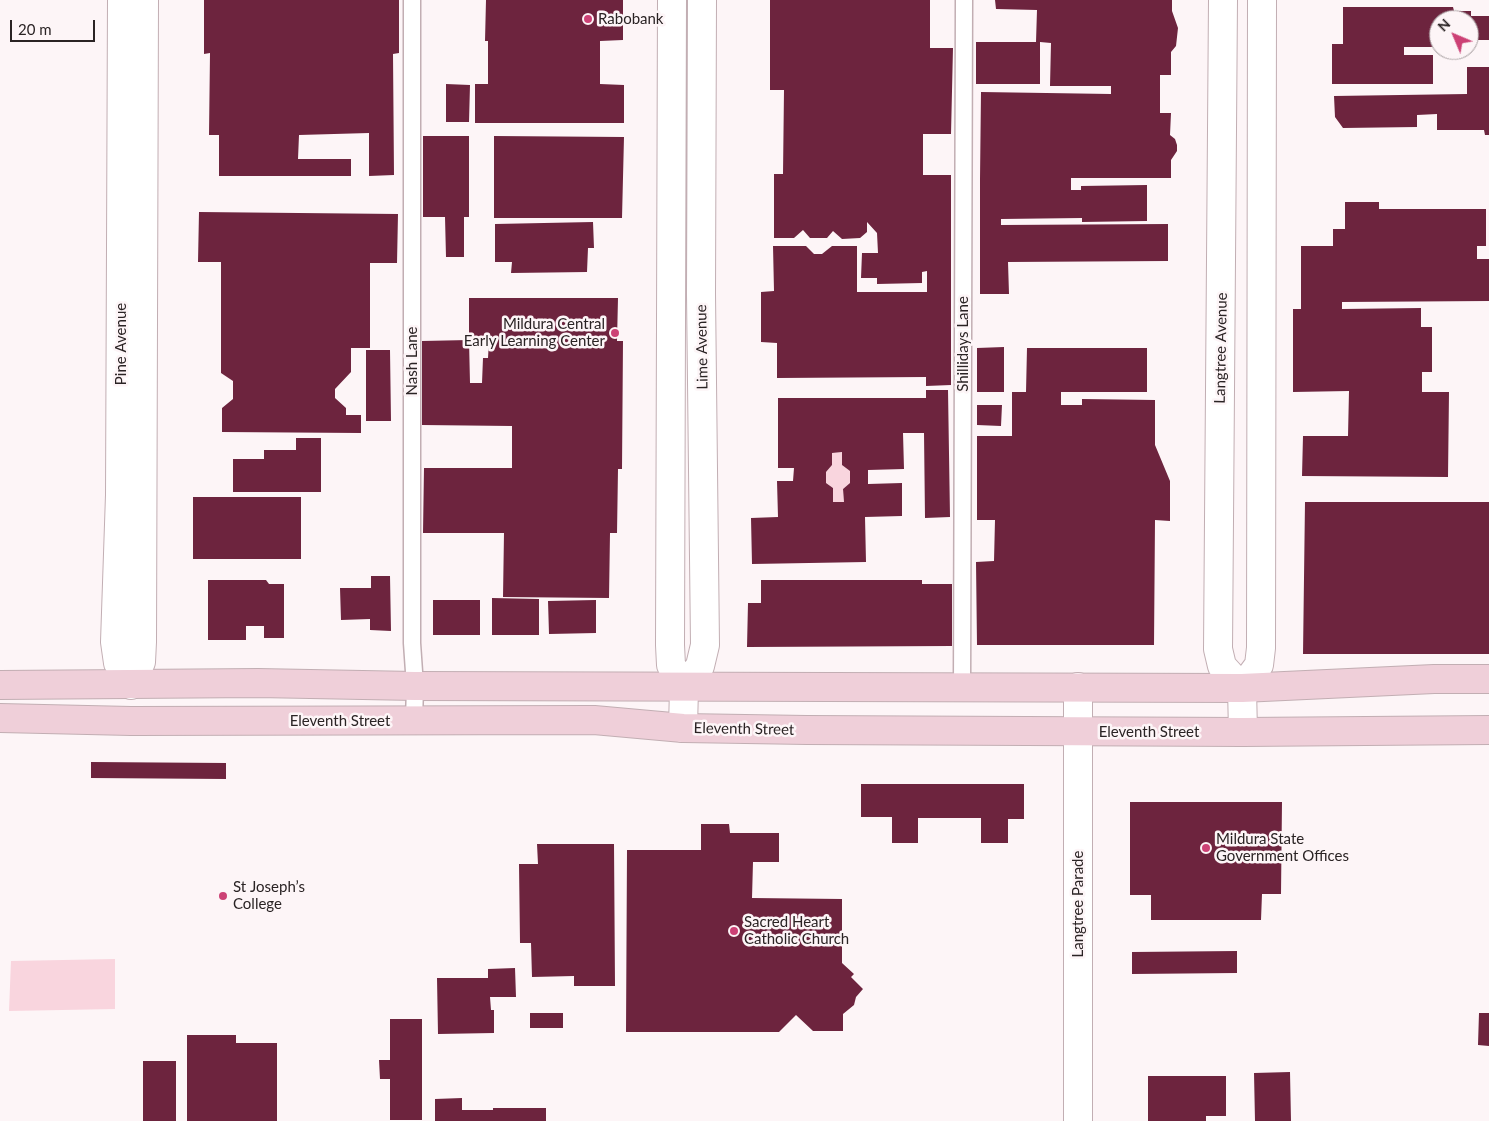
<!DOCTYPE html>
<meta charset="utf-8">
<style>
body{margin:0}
#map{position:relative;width:1489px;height:1121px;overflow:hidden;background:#fdf5f7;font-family:Lato,sans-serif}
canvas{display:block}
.north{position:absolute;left:1429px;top:10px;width:50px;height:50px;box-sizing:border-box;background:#fdf5f7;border:1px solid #a9a1a3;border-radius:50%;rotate:315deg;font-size:14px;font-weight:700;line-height:20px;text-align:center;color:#2a2324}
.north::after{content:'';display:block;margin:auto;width:18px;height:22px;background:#cc4175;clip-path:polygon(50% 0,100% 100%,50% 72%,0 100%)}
.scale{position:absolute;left:10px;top:20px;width:85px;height:22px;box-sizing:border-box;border:2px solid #2a2324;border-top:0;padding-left:6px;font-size:15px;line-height:18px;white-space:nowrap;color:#2a2324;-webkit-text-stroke:4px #fdf5f7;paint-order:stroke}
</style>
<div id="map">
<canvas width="1489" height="1121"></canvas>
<div class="north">N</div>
<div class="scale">20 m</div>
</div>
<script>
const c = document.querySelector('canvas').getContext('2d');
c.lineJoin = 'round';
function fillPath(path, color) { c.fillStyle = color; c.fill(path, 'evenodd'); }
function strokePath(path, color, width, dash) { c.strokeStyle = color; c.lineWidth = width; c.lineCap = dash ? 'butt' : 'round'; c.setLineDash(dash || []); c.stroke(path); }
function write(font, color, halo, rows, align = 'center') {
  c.font = font + ' Lato,sans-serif'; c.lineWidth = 5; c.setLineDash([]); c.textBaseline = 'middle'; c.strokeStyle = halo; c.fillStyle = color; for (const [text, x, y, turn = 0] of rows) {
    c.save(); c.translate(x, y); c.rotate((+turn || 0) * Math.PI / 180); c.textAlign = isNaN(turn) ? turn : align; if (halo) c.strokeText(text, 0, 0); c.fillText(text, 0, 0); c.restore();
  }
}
const green = new Path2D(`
 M842 452V465L850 471V483L843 489 844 502H833V488L826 483V472L832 465V453Z
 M115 959V1009L9 1011 11 961Z`);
const building = new Path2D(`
 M204 0H399V53L393 54 394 175 369 176V133L299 135 298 159H351V176H219V135H209L210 53 204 54Z
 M486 0H623V40L600 41V84L624 85V123H475V84H488V41H485Z
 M770 0H930V48H953L951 134H923V175H951V385L926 386V377L777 378V343L761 342V292L774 291 773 246H806L814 254H822L832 246H857V292H927V271L922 272V283L877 284V278H861L862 253H878L877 233 867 222V232L860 238 842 239 833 231 827 238H810L803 230 794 238H774V174H783L784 90H770Z
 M995 0H1172V11L1178 28 1176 46 1171 52V75H1160V113H1171L1170 135 1175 139 1177 145V151L1171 160V178H1071V190H1081V186L1147 185V221L1082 222V218L1001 219V225L1168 224V261L1008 262 1009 294H980V179L981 92 1111 94V86H1050L1051 43 1040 42V84H976V42H1036L1037 10 996 9Z
 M1343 7H1453L1454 11H1471V16H1489V40H1469V20H1439V47H1404V55H1433V84H1332V44H1343Z
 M1467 67H1489V135H1485L1484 130H1437V114L1417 115V127L1343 128 1335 117 1334 96 1467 94Z
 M446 84 470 85 469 122H446Z
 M423 136H469V217H464V257H446L445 217H423Z
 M494 136 624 137 622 218H494Z
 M1345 202H1379V209H1486V246H1477V259H1489V301L1342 302V309L1421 308V327H1432V372H1422V392H1449L1448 477 1302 476 1303 436H1348L1349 391 1293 392V309H1301V246H1333V229H1345Z
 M199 212 398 214 397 263H370V348H351V372L335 389V398L346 408V415H361V433L222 432V408L233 399V381L221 373V262H198Z
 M593 222 594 248H588L587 272 511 273 512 262H495V224Z
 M469 298H618L617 341H623L622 469H618L617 533H610L609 598 503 597 504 533H423L424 468H512V426L422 425V341L469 340 470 383H482L483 358H488L489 341 469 340Z
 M1004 347V392H977V348Z
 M1027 348H1147V392H1061V405H1082V399L1155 400V445L1170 481V521L1155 520 1154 645H977L976 562 994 561 995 520H977V436H1012V392H1026Z
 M366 350H390L391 421H366Z
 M926 390H948L950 517 925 518 924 433H903L904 469 868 470V484L902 483V516L865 517 866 562 752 564 751 518 778 517 777 481H793L794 468H778V398H926ZM842 452V465L850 471V483L843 489 844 502H833V488L826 483V472L832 465V453Z
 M977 405H1002L1001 426 977 425Z
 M296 438H321V492H233V459H264V450H296Z
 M193 497H301V559H193Z
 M1305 502H1489V654H1303Z
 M371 576H390L391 631 370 630V619L341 620 340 588H371Z
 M208 580H266L269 584H284V638H264V626H246V640H208Z
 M761 580H922V584H952V646L747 647 748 603H761Z
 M492 598 539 599V635H492Z
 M433 600H480V635H433Z
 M596 600V633L549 634 548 601Z
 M91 762 226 763V779L91 778Z
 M861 784H1024V819H1008V843H981V818H918V843H892V817H861Z
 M1130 802H1282L1281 894H1262L1261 920H1151V895H1130Z
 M701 824H729L730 833H779V862H753L752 898 842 899V963L854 974 851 977 863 989 856 997 854 1005 843 1014V1031H813L796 1015 779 1032H626L627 850H701Z
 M537 844H614L615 986H574V976L532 977 531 943H520L519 864H538Z
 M1237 951V973L1132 974V952Z
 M515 968 516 997H490L491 1010H494V1033L438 1034 437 978H488V969Z
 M530 1013H563V1028H530Z
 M1479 1013H1489V1046L1478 1045Z
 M390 1019H422V1120H390V1079H380L379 1060H390Z
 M187 1035H236V1043H277V1121H187Z
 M143 1061H176V1121H143Z
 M1290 1072 1291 1121H1255L1254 1073Z
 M1148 1076H1226V1116H1206V1121H1148Z
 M462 1098V1110H493V1108H546V1121H435V1099Z`);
const lane = new Path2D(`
 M412 0V643L415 686 414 721
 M962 687 964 0`);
const street = new Path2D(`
 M122 0 120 495 115 642 118 663 131 685
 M672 0 670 645 671 665 684 688 683 728
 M1223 0 1218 649 1222 666 1242 688
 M131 685 141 662 142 642 144 0
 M1078 687V1121
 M684 688 700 666 705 645 701 294 702 0
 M1243 732 1242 688 1259 665 1261 648 1262 0`);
const secondary = new Path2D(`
 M0 685 258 683 415 686 1242 688 1434 679H1489
 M0 718 131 721 594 720 683 728 807 730 1243 732 1489 730`);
const markers = [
 [588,19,5,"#cc4175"],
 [615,333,5,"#cc4175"],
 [1206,848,5,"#cc4175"],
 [223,896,5,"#cc4175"],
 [734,931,5,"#cc4175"]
];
const poiNames = [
 ["Rabobank",598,19],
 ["Mildura Central",605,324,"right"],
 ["Early Learning Center",605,341,"right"],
 ["Mildura State",1216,839],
 ["Government Offices",1216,856],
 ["St Joseph’s",233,887],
 ["College",233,904],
 ["Sacred Heart",744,922],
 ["Catholic Church",744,939]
];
const streetNames = [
 ["Pine Avenue",121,344,-90],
 ["Shillidays Lane",963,344,-90],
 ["Lime Avenue",702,347,-91],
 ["Langtree Avenue",1221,348,-89],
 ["Nash Lane",412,361,-90],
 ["Eleventh Street",340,721],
 ["Eleventh Street",744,729,1],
 ["Eleventh Street",1149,732],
 ["Langtree Parade",1078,904,-90]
];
fillPath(green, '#f9d5de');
fillPath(building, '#6d243e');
strokePath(lane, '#c2aeb3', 19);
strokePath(street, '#c2aeb3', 30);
strokePath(secondary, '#c2aeb3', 30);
strokePath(lane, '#fff', 16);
strokePath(street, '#fff', 28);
strokePath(secondary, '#efcfd9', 28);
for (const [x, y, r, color] of markers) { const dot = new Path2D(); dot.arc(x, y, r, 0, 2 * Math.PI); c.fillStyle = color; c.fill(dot); strokePath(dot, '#fdf5f7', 2); }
write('15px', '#2a2324', '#fdf5f7', poiNames, 'left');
write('15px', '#2a2324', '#fdf5f7', streetNames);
</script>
